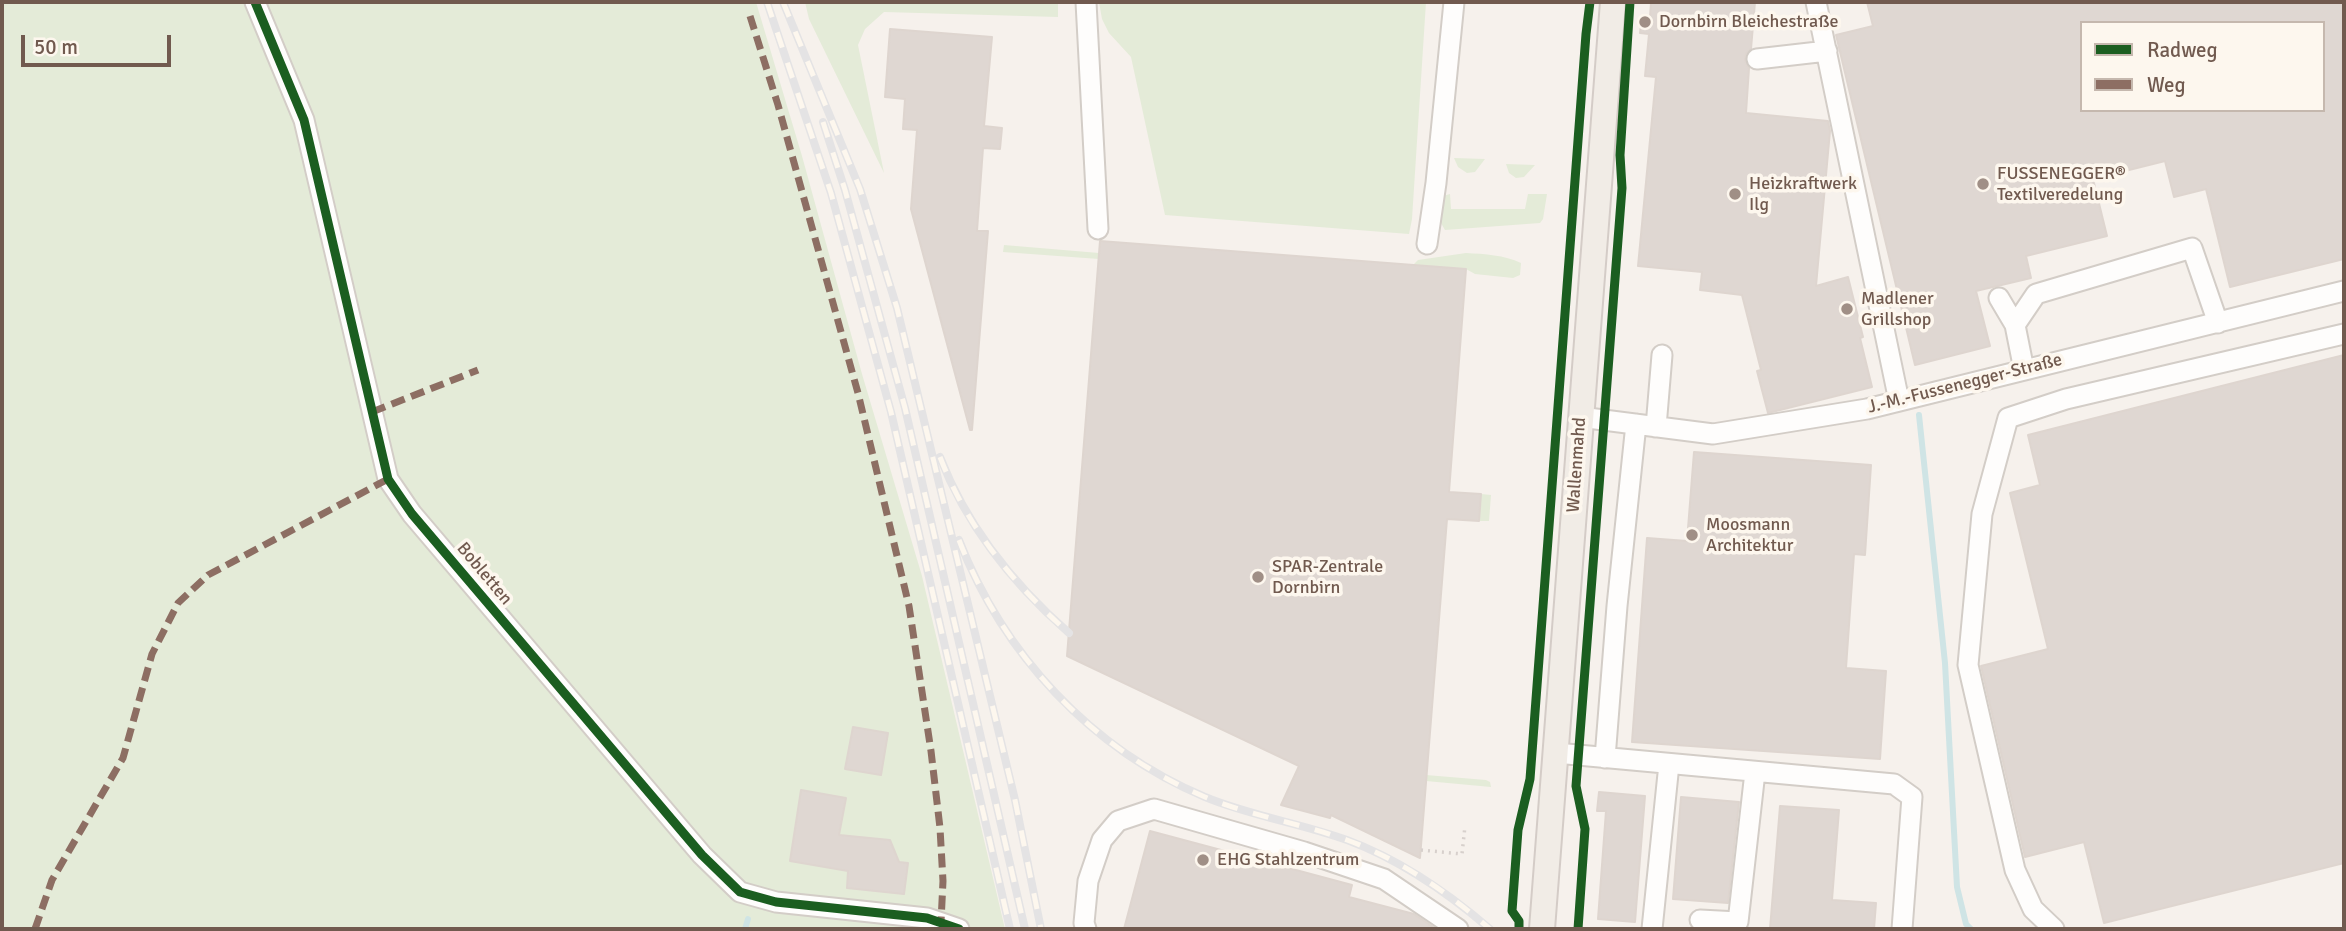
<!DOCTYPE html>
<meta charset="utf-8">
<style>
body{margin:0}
#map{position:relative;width:2346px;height:931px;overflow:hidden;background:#f6f1ec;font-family:Signika,sans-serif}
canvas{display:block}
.frame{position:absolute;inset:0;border:4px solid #715a4f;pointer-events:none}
.legend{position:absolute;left:2080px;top:21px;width:245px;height:91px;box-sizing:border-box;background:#fdf7ee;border:2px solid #c5b8ae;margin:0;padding:9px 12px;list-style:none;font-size:21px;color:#715a4f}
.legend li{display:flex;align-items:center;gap:14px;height:35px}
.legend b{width:35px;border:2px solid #c5b8ae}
.scale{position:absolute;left:21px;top:35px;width:150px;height:32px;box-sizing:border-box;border:4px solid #715a4f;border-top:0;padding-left:9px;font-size:21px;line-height:24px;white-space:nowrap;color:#715a4f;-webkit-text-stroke:5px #fdf7ee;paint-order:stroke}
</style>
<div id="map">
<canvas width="2346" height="931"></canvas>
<div class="frame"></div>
<ul class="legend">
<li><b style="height:9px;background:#1b5e20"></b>Radweg</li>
<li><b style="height:9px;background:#8d6e63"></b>Weg</li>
</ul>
<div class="scale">50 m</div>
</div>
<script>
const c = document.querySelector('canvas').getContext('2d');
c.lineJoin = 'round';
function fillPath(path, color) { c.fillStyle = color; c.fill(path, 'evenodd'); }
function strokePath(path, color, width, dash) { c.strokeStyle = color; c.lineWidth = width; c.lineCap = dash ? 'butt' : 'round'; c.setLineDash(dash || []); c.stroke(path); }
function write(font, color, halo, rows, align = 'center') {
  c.font = font + ' Signika,sans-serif'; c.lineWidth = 7; c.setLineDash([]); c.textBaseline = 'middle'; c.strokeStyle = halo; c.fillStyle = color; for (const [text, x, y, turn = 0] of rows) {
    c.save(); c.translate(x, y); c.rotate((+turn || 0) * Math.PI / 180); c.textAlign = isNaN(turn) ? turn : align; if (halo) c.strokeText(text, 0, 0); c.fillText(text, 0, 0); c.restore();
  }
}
const green = new Path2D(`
 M2 2H756L802 156 862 374 922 576 1005 929H2Z
 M805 2H1058V17L884 12 865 29 858 45 884 173 809 19Z
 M1099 2H1426L1412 219 1409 234 1165 215 1131 57 1109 33 1102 19Z
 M1454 158 1485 159 1475 172 1467 173 1458 167Z
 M1506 164 1535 165 1524 177 1516 178 1509 173Z
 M1450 194 1451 209H1525L1528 194H1547L1543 219 1540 223 1445 230 1441 223 1443 196Z
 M1004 245 1099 253V259L1003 252Z
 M1466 253C1485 254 1504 255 1521 263L1520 275 1513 278 1475 274 1466 269 1413 265 1418 260Z
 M1481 494 1491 495 1489 521H1479Z
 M1426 775 1486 780 1490 782 1491 787 1426 781Z`);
const stream = new Path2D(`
 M1919 415 1945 663 1957 887 1966 924 1971 929
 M745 929 748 919`);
const building = new Path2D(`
 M1651 2H1755L1751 49 1746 54 1745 60 1749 68 1746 113 1828 121 1830 131 1816 286 1848 277 1863 337 1860 338 1872 387 1768 413 1757 371 1761 370 1742 295 1700 290 1702 272 1638 266 1656 77 1645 76 1649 34 1640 33 1642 16 1650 18Z
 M1867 2H2344V259L2230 287 2206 189 2174 197 2165 161 2093 179 2107 236 2026 256 2031 278 1976 291 1990 346 1915 365 1836 35 1873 26ZM2082 23H2323V110H2082Z
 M890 29 992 37 984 126 1002 128 1000 149 983 148 977 231H988L972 430H970L911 209 917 130 903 129 905 99 885 97Z
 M1100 241 1466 269 1449 492 1481 494 1479 521 1447 519 1420 858 1331 815 1330 818 1281 805 1299 766 1067 656Z
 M2344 355V863L2104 923 2084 842 2025 857 1981 666 2048 649 2010 493 2040 485 2028 435Z
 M1694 452 1871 465 1865 555 1854 554 1846 668 1886 671 1880 759 1632 742 1647 538 1687 541Z
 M853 727 888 733 881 775 845 769Z
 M801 790 846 798 839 835 890 840 899 862 908 863 904 894 847 888 848 871 790 861Z
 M1599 792 1645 796 1635 922 1598 919 1606 811H1597Z
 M1681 797 1739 802 1728 903 1673 899Z
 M1780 806 1839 810 1832 900 1876 903 1874 929H1770Z
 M1150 831 1352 885 1349 897 1414 914 1436 929H1124Z`);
const path = new Path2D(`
 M1421 850 1462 854 1465 826`);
const minor = new Path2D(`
 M255 2 304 120 388 479 412 514 702 855 740 892 776 902 927 918 959 929
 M1086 2 1098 229
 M1816 2 1899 401
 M1757 59 1827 51
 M1427 244 1436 183 1454 2
 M1999 298 2015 325
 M2024 370 2015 325 2036 294 2192 248 2218 323
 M1580 417 1713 434 1867 409 2344 291
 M1656 427 1662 355
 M1556 753 1894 784 1912 797 1902 929
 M1605 758 1617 606 1636 424
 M1700 920 1738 922 1755 772
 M1086 929 1084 923 1088 881 1102 840 1118 821 1154 809 1304 852 1384 879 1458 929
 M1652 929 1669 764
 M2054 929 2033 909 2015 870 1968 665 1982 514 2008 418 2066 399 2344 334`);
const major = new Path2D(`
 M1542 929 1613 2`);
const rail = new Path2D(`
 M767 2 831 193 891 412 1010 929
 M783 2 860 189 897 308 1015 800 1041 929
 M823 122 845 190 905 408 1025 929
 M940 457C967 527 1013 584 1069 633
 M959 540C1003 654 1091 749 1205 797 1251 816 1300 823 1347 840 1401 860 1447 892 1490 929`);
const quiet = new Path2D(`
 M750 16 778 105 858 393 909 606 931 751 940 828 943 881 941 922
 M372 412 478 370
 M35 929 52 880 123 758 152 654 178 603 208 575 388 479`);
const cycleway = new Path2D(`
 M255 2 304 120 388 479 412 514 702 855 740 892 776 902 927 918 959 929
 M1519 929V921L1512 911 1518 830 1530 779 1586 34 1590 2
 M1578 929 1585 829 1576 786 1622 188 1620 155 1630 2`);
const markers = [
 [1645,22,7,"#a08f86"],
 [1983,184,7,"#a08f86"],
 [1735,194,7,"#a08f86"],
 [1847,309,7,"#a08f86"],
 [1692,535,7,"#a08f86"],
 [1258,577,7,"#a08f86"],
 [1203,860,7,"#a08f86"]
];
const poiNames = [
 ["Dornbirn Bleichestraße",1659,22],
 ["FUSSENEGGER®",1997,174],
 ["Textilveredelung",1997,195],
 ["Heizkraftwerk",1749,184],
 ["Ilg",1749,205],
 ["Madlener",1861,299],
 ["Grillshop",1861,320],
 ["Moosmann",1706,525],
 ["Architektur",1706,546],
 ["SPAR-Zentrale",1272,567],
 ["Dornbirn",1272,588],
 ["EHG Stahlzentrum",1217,860]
];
const streetNames = [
 ["J.-M.-Fussenegger-Straße",1965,384,-14],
 ["Wallenmahd",1577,465,-86],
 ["Bobletten",484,574,50]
];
fillPath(green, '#e4ebd8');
strokePath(stream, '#cfe4e5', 6);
fillPath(building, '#dfd7d2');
strokePath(building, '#ded5cf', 2);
strokePath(minor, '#d3cdc7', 23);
strokePath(major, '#d4ccc7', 28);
strokePath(path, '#d7d0cc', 3.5, [2, 5]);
strokePath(minor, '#fefdfc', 19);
strokePath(major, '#f1ece6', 24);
strokePath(rail, '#e4e3e4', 8);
strokePath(rail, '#fdf7ee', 5, [16]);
strokePath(quiet, '#8d6e63', 7, [14, 7]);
strokePath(cycleway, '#1b5e20', 9);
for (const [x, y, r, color] of markers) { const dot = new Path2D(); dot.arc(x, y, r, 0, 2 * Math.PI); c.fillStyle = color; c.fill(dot); strokePath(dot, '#fdf7ee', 2.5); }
write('18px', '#715a4f', '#fdf7ee', poiNames, 'left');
write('18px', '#715a4f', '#fdf7ee', streetNames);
</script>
